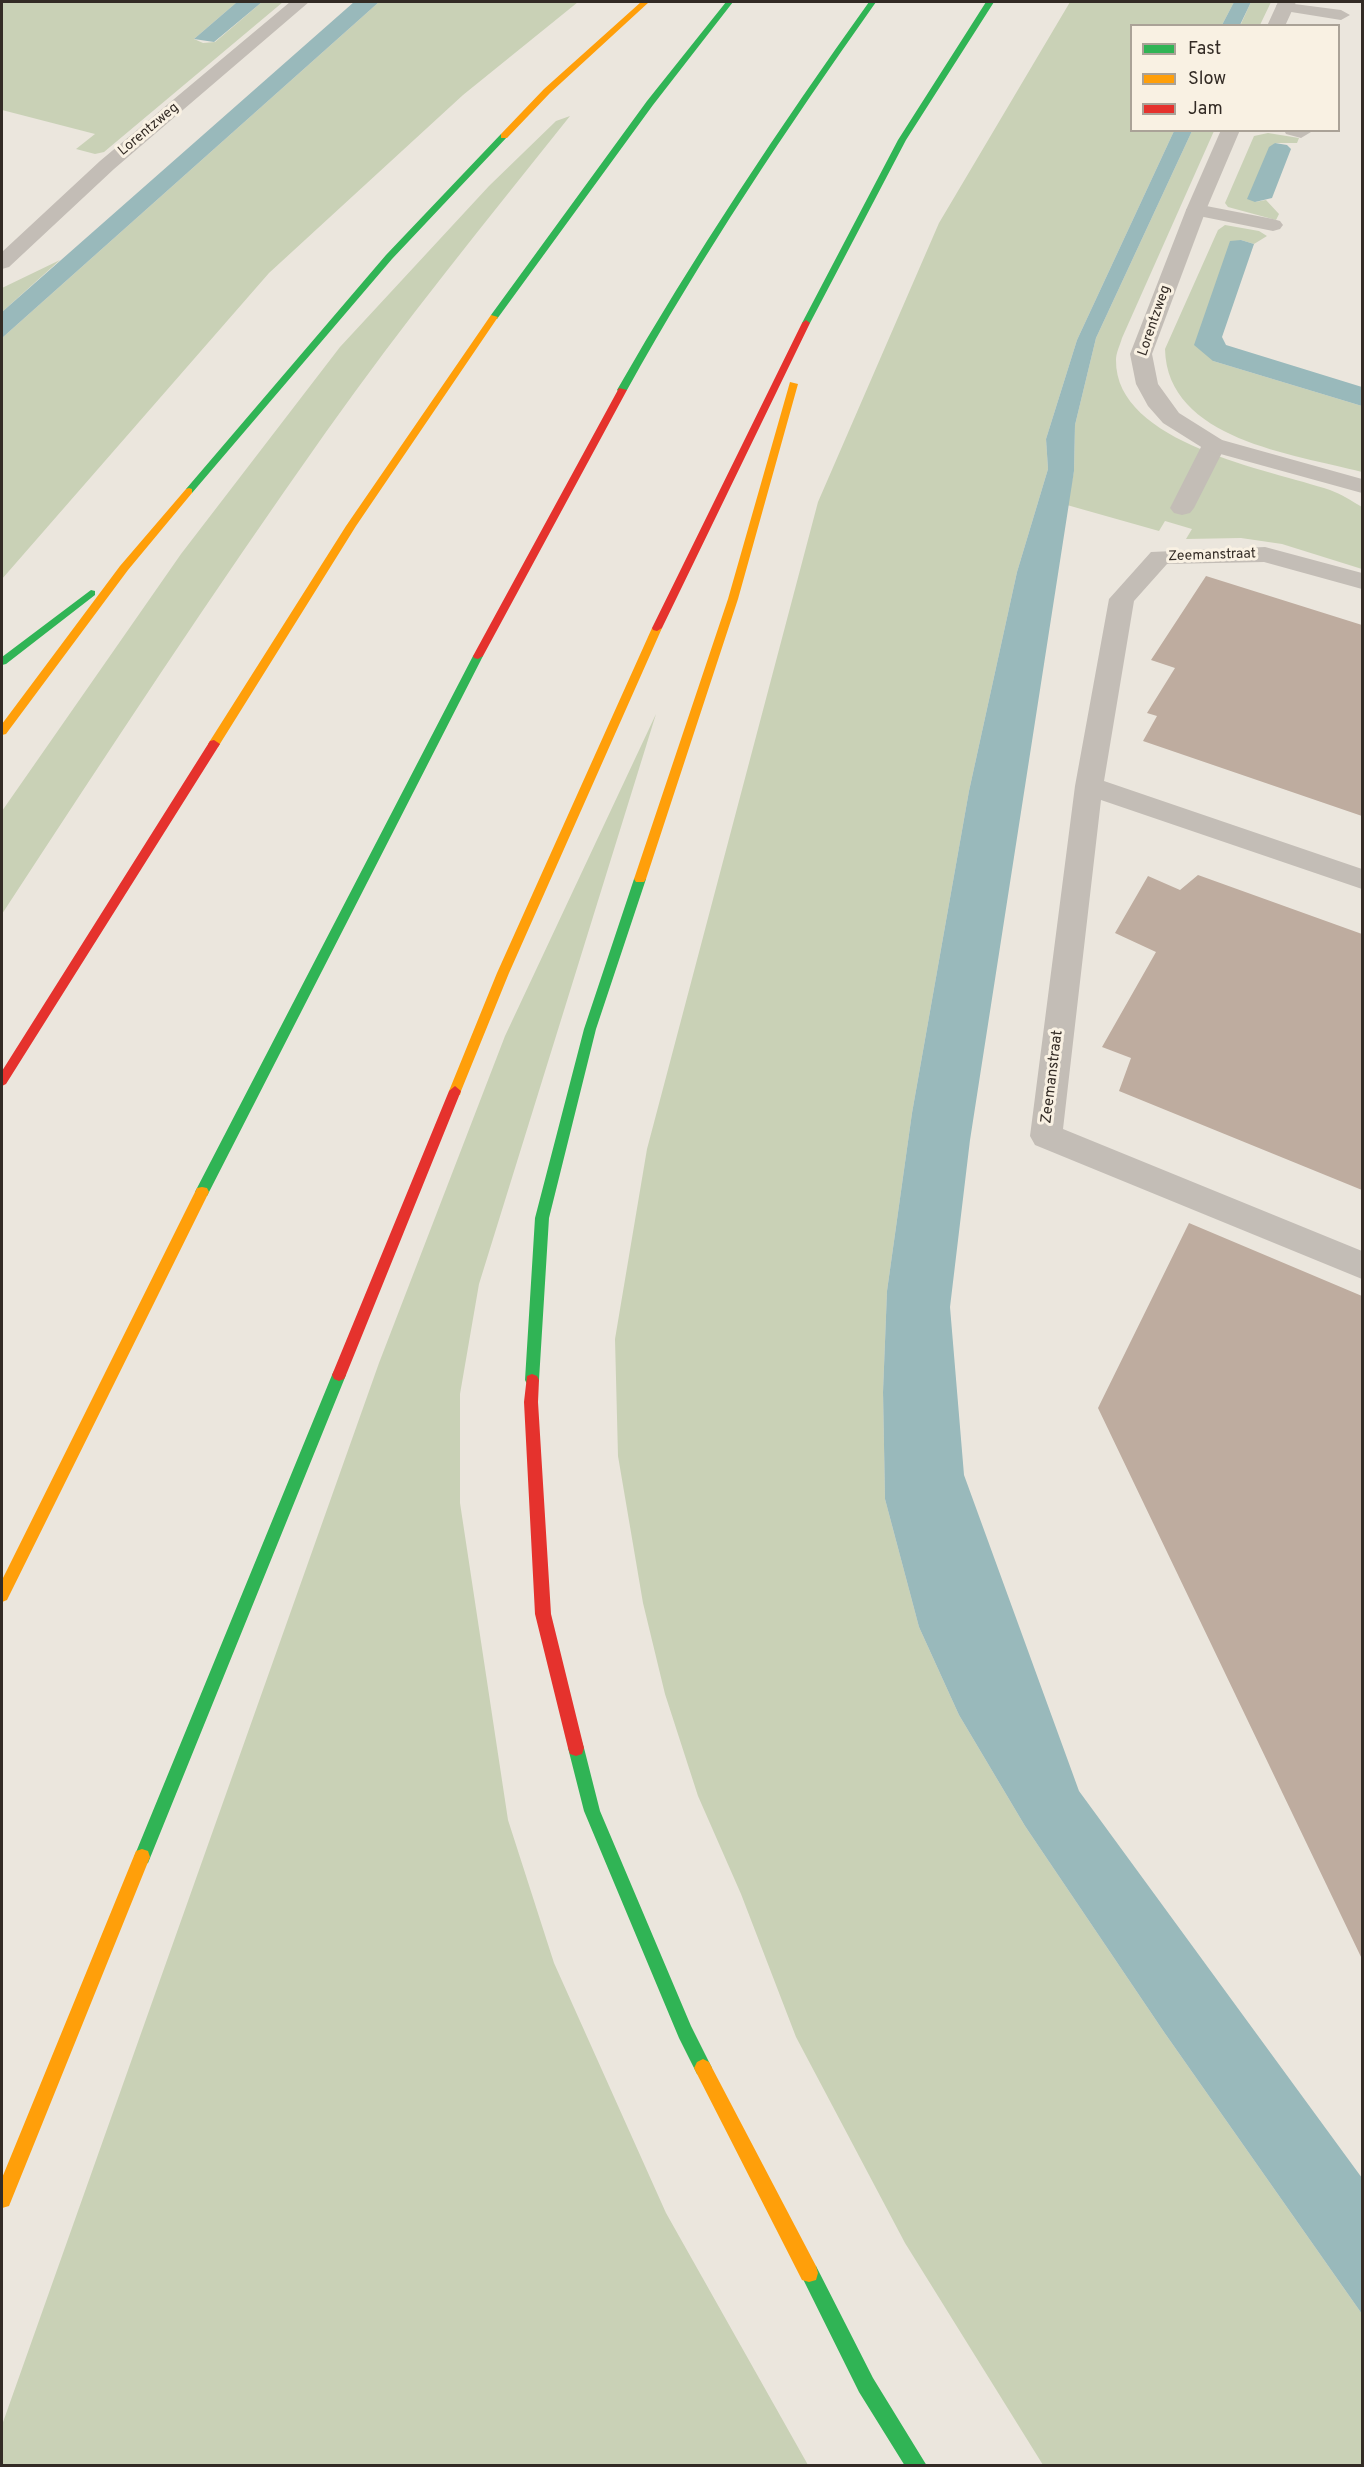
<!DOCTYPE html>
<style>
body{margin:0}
#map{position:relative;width:1364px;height:2467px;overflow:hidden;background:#ebe6dd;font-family:Overpass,sans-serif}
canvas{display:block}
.frame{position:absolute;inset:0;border:3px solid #332b25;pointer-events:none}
.legend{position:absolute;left:1130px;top:24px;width:210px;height:108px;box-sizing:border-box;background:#f9f1e3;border:2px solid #aaa297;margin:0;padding:8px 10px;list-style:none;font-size:18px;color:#332b25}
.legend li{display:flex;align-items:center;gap:12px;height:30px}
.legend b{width:30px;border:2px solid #aaa297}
</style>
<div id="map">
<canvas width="1364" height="2467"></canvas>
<div class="frame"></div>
<ul class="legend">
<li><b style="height:8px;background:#30b455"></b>Fast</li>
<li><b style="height:8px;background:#ff9f0a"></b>Slow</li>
<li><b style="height:8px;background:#e5322d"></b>Jam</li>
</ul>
</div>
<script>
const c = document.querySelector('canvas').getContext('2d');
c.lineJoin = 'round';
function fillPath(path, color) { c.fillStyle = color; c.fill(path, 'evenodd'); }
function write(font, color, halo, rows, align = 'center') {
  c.font = font + ' Overpass,sans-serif'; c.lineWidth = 6; c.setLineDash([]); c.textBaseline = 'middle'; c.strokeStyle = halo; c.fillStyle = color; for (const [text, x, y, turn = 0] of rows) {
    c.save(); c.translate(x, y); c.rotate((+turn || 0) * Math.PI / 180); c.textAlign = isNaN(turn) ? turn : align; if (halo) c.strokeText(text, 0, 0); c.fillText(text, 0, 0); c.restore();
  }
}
const green = new Path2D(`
 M2 2H237L194 39 203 43 215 42 262 2H283L104 152 95 154 76 149 95 134 2 110Z
 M379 2H578L463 95 269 273 2 579V338Z
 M1070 2H1234L1222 25 1132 26V130L1174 131 1077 340 1046 439 1048 469 1017 572 969 791 912 1113 887 1291 883 1392 885 1499 919 1627 959 1715 1025 1826 1164 2032 1362 2314V2465H1043L905 2243 796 2037 741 1894 698 1796 665 1694 643 1603 618 1456 615 1339 647 1149 818 502 939 223Z
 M1251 2H1271L1260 25 1240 26Z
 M570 116C487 220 403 323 326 432 214 590 108 752 2 914V811L181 554 340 347 489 186 556 121Z
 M1192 131H1214L1122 338C1120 345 1116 353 1116 360 1115 444 1271 470 1330 490 1341 494 1352 501 1362 507V569L1282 544 1241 538 1186 539 1192 529 1165 521 1159 531 1067 505 1074 471 1075 425 1096 338Z
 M1268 133 1299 138 1297 143H1275L1255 202 1266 200 1279 214 1276 220 1228 207 1225 203 1254 136Z
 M1225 225 1259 231 1267 236 1254 244 1241 240 1213 361 1362 406V472C1294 454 1167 440 1165 349L1218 230Z
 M60 260 2 312V288Z
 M656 714 479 1284 460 1394V1503L508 1820 554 1963 666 2213 808 2465H2V2425L379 1363 505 1036Z`);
const water = new Path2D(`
 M237 2H262L214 42 194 39Z
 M354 2H379L2 338V312Z
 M1234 2H1251L1240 25H1222Z
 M1174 131H1192L1096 338 1075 425 1074 471 970 1140 950 1307 964 1475 1079 1791 1362 2178V2314L1164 2032 1025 1826 959 1715 919 1627 885 1499 883 1392 887 1291 912 1113 969 791 1017 572 1048 469 1046 439 1077 340Z
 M1275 143 1287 145 1291 149 1272 198 1255 202 1247 199 1269 147Z
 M1241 240 1254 244 1222 337 1226 345 1362 387V406L1213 361 1194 345 1230 241Z`);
const building = new Path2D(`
 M1206 576 1362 625V816L1143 741 1157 716 1147 713 1175 668 1151 660Z
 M1198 875 1362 934V1190L1119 1091 1131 1058 1102 1047 1156 952 1115 933 1148 876 1180 890Z
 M1189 1223 1362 1296V1959L1098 1408Z`);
const lane = new Path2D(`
 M1279 2 1341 10 1350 15 1341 20 1285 11 1276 6Z
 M1284 130H1310L1311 132 1301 138 1286 134Z
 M1196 204 1273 219 1280 221 1283 225 1280 229 1273 231 1189 214 1186 210 1189 206Z
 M1214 438 1222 440 1226 445 1194 508 1190 513 1182 515 1174 513 1170 508 1202 445 1206 440Z`);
const street = new Path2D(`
 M290 2H309L114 169 9 267 2 269V252L100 161Z
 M1278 2H1296L1285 26H1267Z
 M1221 130H1240L1206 210 1152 354 1158 384 1179 413 1222 440 1362 479V493L1206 450 1163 423 1148 406 1136 384 1130 354 1186 210Z
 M1265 547 1362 573V589L1264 562 1167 564 1134 601 1104 781 1362 869V889L1101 800 1063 1129 1362 1251V1279L1035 1145 1030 1136 1075 786 1109 599 1151 552Z`);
const fast = new Path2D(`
 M726 2H733L653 105 497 319H491V315L647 101Z
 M869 2H876C787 128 702 255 627 390L619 392 617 390C694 255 779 128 869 2Z
 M986 2H994L906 140 810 323 803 325 802 323 898 140Z
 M501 134 508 136 392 259 192 493H186V489L386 255Z
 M91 590 95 591V595L6 664 2 665V657Z
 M478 653 483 656 207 1196H197L195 1192 197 1188 473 656Z
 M640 875 646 879 596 1029 549 1218 539 1380 537 1384 532 1386 527 1384 525 1380 535 1218 584 1029 634 879Z
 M339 1369 344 1371 346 1375 148 1863 142 1865 136 1863 134 1857 332 1375 334 1371Z
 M576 1740 582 1742 584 1748 600 1811 691 2026 712 2068 709 2074 703 2077 697 2074 679 2038 584 1811 568 1748 570 1742Z
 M809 2264 816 2266 873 2378 927 2466H905L859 2392 800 2273 802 2266Z`);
const slow = new Path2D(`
 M641 2H649L550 93 507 138H501V134L544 89Z
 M491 315 498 317 356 526 218 747H210L208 744 346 526Z
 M790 382 798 384 738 599 646 879 644 882H636L634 879 728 599Z
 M189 488 192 489V493L128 570 6 734 2 735V724L120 566 186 489Z
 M657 625 662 628 509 973 461 1091 460 1095H450L449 1091 497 973 652 628Z
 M202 1187 207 1188 209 1192 7 1600 2 1602V1580L195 1192 197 1188Z
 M142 1849 148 1851 150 1857 9 2206 2 2208V2178L136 1851Z
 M703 2059 709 2062 816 2266 818 2273 816 2280 809 2282 802 2280 697 2074 694 2068 697 2062Z`);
const jam = new Path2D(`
 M806 320 810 323 662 628 657 631 653 630 652 628 802 323Z
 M619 388 627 390 483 656 478 659 474 658 473 656Z
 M214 740 220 744 6 1084 2 1086V1071L210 741Z
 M455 1086 461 1091 346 1375 344 1379 339 1381 334 1379 332 1375 449 1091Z
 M532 1374 537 1376 539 1380 538 1402 551 1614 584 1748 582 1754 576 1756 570 1754 568 1748 535 1614 524 1402 527 1376Z`);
const farStreetnames = [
 ["Lorentzweg",149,130,-40],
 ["Lorentzweg",1155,321,-71],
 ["Zeemanstraat",1212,556,-2]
];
const streetNames = [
 ["Zeemanstraat",1053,1077,-83]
];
fillPath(green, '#c9d1b6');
fillPath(water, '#99b9bb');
fillPath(building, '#beac9f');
fillPath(lane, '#c3bdb6');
fillPath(street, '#c3bdb6');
fillPath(fast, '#30b455');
fillPath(slow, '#ff9f0a');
fillPath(jam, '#e5322d');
write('14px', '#332b25', '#f9f1e3', farStreetnames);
write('15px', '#332b25', '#f9f1e3', streetNames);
</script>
